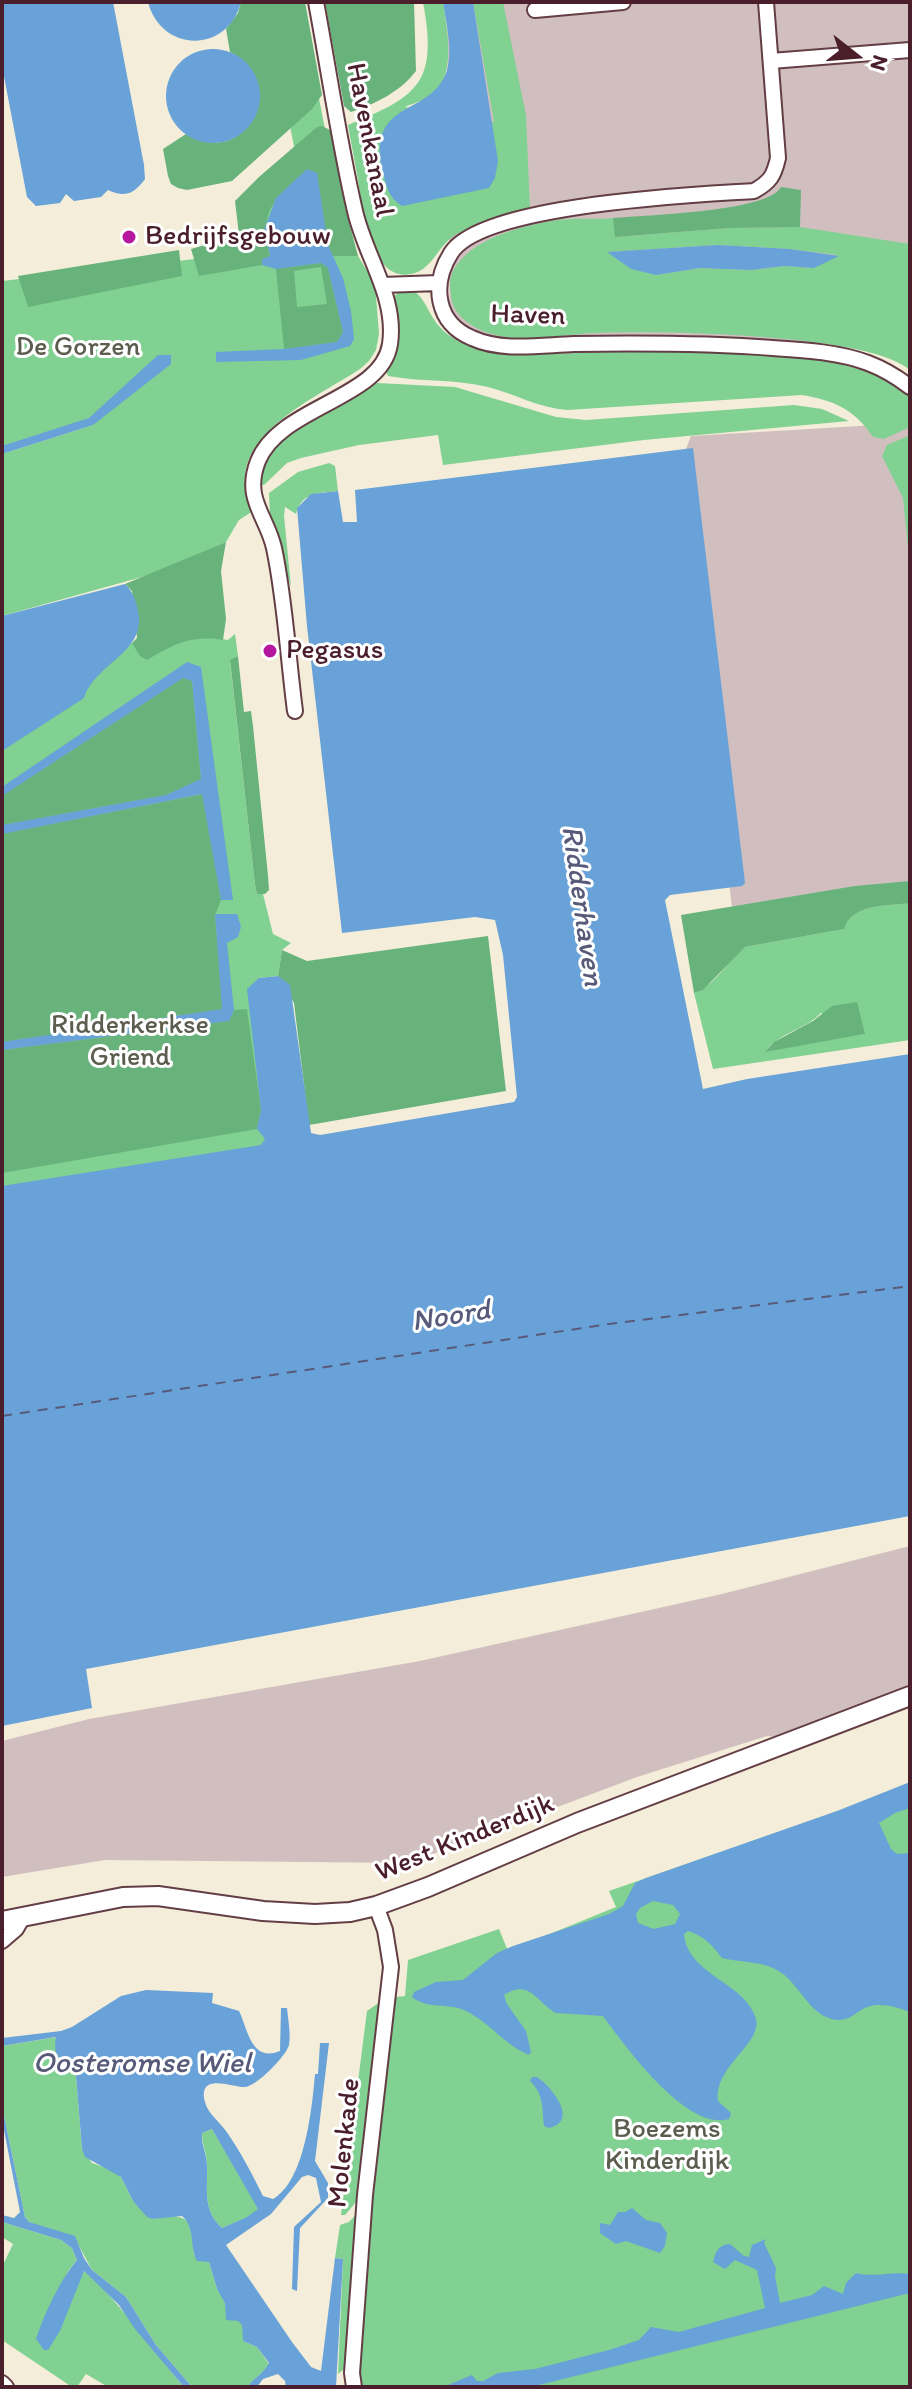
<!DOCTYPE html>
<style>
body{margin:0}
#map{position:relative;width:912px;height:2389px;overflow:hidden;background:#f4edd9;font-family:Itim,sans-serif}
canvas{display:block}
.frame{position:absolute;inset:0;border:4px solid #4a1f2b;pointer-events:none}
.north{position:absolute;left:816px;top:16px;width:80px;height:80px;-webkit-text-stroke:6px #fff;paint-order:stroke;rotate:107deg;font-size:22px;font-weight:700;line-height:32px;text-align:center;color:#4a1f2b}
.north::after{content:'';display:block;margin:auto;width:28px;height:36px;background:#4a1f2b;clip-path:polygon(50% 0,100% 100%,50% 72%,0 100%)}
</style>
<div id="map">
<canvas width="912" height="2389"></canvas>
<div class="frame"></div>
<div class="north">N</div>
</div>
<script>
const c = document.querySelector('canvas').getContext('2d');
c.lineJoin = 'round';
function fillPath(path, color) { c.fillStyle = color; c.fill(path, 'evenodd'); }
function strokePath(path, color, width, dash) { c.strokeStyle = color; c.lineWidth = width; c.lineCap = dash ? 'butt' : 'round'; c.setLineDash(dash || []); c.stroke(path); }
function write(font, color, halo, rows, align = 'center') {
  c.font = font + ' Itim,sans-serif'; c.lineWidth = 6; c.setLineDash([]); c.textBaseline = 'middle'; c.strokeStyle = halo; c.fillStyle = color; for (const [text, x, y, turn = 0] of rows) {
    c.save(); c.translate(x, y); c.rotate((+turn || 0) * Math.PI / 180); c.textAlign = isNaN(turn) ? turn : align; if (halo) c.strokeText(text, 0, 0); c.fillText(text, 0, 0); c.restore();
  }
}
const industrial = new Path2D(`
 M447 2H910V332L699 356 450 366Z
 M910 423V913L734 924 679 467 691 436Z
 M910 1546V1690L881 1701 775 1737 767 1736 637 1777 409 1863 105 1860 2 1877V1741L89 1719 420 1661 722 1594Z`);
const green = new Path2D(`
 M265 2H300L350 256H358L375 284 379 334 376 350 369 361 360 369C322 394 250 426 245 475 243 488 249 500 253 511L239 520 226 542 149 575 2 616V454L93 425 2 448V281L230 255 297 161Z
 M423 2H443C447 28 456 74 434 94 427 100 413 103 405 107L494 122 473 2H503L526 115 530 208C505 215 477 222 455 235 439 245 432 268 415 273 370 287 362 207 358 180 355 162 351 143 348 125 419 96 438 83 423 2Z
 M613 218 616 237 729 228 800 227 910 244V370C869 333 653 330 594 333 559 335 526 344 492 334 474 329 452 316 451 295 450 287 449 279 453 271 470 239 519 227 552 221 572 217 593 220 613 218ZM718 245 790 249 837 255 814 268 784 266 751 270 700 268 656 275 608 252Z
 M410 289C423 295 426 307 433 318 449 344 479 350 506 355L696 350 789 355 826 360 876 374 910 395V427L884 439 873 437C855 410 834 400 802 395L567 410C539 408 515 394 488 387 455 379 421 382 388 376L386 371C395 358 400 340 398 325 396 315 392 308 393 297L399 292Z
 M377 383 455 387 556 417 586 420 794 405 822 409 849 421 644 440 443 465 438 435 359 445 301 458 287 463 264 485 258 484C252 438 344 403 377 383Z
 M910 435V548H908L903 498 882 456 887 445Z
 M329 463 335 466 338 491C320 493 301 492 296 514L285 507 284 516 291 587 270 516 269 493 298 472Z
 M181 617 202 636 228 640 235 634 238 656 230 661 255 885 257 894H263L273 934 291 943 282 950 278 976 259 978 271 1149 2 1193V712Z
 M910 903V1040L713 1069 694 993C714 987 728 960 745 947L843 929C853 903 886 906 910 903ZM821 1013 864 1034 766 1051C780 1032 805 1030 821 1013Z
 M910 1786V2387H359L375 2151 388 2040 396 1997 405 1996 408 1960 499 1929 508 1951 616 1907 609 1891Z
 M383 2000 368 2104 361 2190 356 2202 345 2215H341L367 2011Z
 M57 2037 69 2068 73 2070 76 2076 82 2149 92 2163 114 2171 121 2177 133 2201 153 2219C190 2212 191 2219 194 2255L209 2262 217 2289 243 2325V2341L257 2347 269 2364C264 2373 254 2378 247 2387H192L156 2345 126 2297 92 2270 79 2246 65 2235 29 2222 25 2217 2 2106V2046Z
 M212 2129 259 2209 248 2217 222 2228C202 2210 208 2189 207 2165 207 2153 202 2146 202 2133Z
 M361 2209 348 2366 338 2374 343 2259 335 2258 340 2225 349 2222Z
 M2 2222 61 2240 72 2248 77 2260 69 2270 57 2293 78 2283 84 2271C122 2304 151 2348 184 2387H108L86 2374 77 2387H72L2 2340V2267L13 2244 2 2237Z`);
const forest = new Path2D(`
 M241 2H305L322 95 312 109 232 181 187 190 178 188 171 184 168 176 163 149 186 134C245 171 292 82 230 52L226 29 238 13Z
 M325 2H414L416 71C400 92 375 104 351 112L344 106Z
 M322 126 332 131 346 211 358 256H333L294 183C265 206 262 221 270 257L262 259V265L199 276 191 249 239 235 235 201 259 177 317 127Z
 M781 187 801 190 800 227 729 228 615 237 613 218C645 215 768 212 781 187Z
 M179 250 182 276 28 307 18 276Z
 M321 263 328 268 343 332 337 342 284 349 276 269ZM321 267 327 304 297 307 294 271Z
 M226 542 221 571 226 619 223 640C191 635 174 644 147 660L140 656 132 643 137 638 132 591 125 584Z
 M238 656 244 712 251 711 253 726 268 876 269 890 265 894H257L255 885 230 660Z
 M183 678 192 681 201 779 166 795 2 825V796Z
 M203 794 221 900 215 915 223 1009 2 1042V834Z
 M910 881V903C887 906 852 903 844 929L745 947 703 990 694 993 681 915 855 886Z
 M488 936 506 1091 309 1125 294 1003 278 976 282 950 307 961Z
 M857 1002 865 1034 765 1052 774 1042 813 1021 832 1006Z
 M247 1009 261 1110 257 1129 2 1173V1050L229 1021 234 1010Z`);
const water = new Path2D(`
 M2 2H113L144 165 145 179C134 194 125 198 108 190L101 197 74 201 66 194 60 203 36 206 27 197 2 66Z
 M148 2H241C228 54 161 53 148 2Z
 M443 2H473L498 161 495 178 489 188 402 206C388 197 386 185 382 169 367 98 433 117 447 70 453 49 446 23 443 2Z
 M166 96a47 47 0 1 1 94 0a47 47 0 1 1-94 0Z
 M307 169 317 173 328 245 343 278 351 311 354 339 350 346 301 360 216 362V352L284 349 337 342 343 332 328 268 321 263 276 269 262 265V259L270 256 264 230 276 198Z
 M718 245 790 249 839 256 814 268 784 266 751 270 700 268 656 275 631 269 607 252Z
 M158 355H171V364L93 425 2 454V446L89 418Z
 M693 448 745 883 742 886 670 895 665 900 703 1089 747 1079 910 1054V1516L86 1669 92 1708 2 1726V1186L261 1145 265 1139 257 1129 261 1110 247 989 259 978 278 976 290 985 311 1133 320 1135 514 1102 517 1097 503 955 495 920 475 917 342 933 307 626 297 508 311 494 338 491 343 522H357L355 490Z
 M125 584C133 592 136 600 138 611 147 653 96 662 84 698L2 751V616Z
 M187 662 201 667 233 900H221L202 794 2 834V825L166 795 201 779 192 681 183 678 2 796V787Z
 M215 914H237L241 927 238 937 227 943 234 1010 229 1021 2 1050V1042L222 1009Z
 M910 1782V1808L895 1813 879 1823 891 1849 897 1854 910 1853V2012C898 2007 880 2002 867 2007 857 2011 851 2020 839 2020 809 2019 801 1983 777 1970 758 1960 741 1963 722 1958 712 1945 704 1936 688 1931L684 1934C688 1976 746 1982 756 2019 762 2044 714 2066 718 2101L731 2113 729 2119C687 2132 625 2046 603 2016L556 2013C537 2003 530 1978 504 1995L507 2004 526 2031 531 2052 529 2055C504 2044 490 2023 466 2011 448 2002 428 2010 412 1997L414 1992 436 1982 463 1980 497 1953 513 1946 609 1914 623 1906 635 1883 646 1878 837 1811ZM653 1901 673 1905 680 1914 675 1924 654 1929 638 1923 636 1914 640 1908Z
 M146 1990 213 1993 212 2003 239 2011C248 2029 251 2063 280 2051L281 2008H287C288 2019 291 2034 289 2045 286 2056 257 2086 245 2087 234 2088 197 2071 205 2102 208 2114 219 2121 226 2131 241 2152 252 2174 263 2196L273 2199C305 2181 312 2108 315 2074H318L320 2043H329L315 2161 328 2183V2198L300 2228 297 2291 292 2289 294 2227 321 2202 316 2178 308 2175 302 2177 271 2214 226 2245 292 2342 311 2367 321 2371 335 2258 343 2259 336 2387H286L285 2381 278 2374 263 2379 257 2387H247C254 2378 264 2373 269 2363L257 2347 243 2341 242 2325 238 2321 226 2320 225 2303 217 2289 209 2262 197 2261C189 2246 196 2228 182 2216L153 2219 147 2217 133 2201 121 2177 85 2157 82 2149 76 2076C68 2058 51 2063 56 2037L2 2046V2038L61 2031 72 2027 121 1996ZM212 2129 258 2209 247 2217 222 2228C202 2210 208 2189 207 2166 207 2153 201 2146 202 2133Z
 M532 2077H537C551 2086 580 2121 549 2128L544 2126C542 2108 544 2094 530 2081Z
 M2 2106 25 2217 29 2222 75 2236 84 2258 92 2270 126 2297 156 2345 192 2387H184L135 2329 119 2305 84 2271 60 2331 48 2350H44L36 2339C45 2312 59 2282 77 2260L72 2248 61 2240 2 2222V2215L14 2218 20 2212 2 2120Z
 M632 2208 646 2220 660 2223 667 2233 665 2246 660 2253 626 2241 616 2244 600 2233V2223L610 2225 618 2212H625Z
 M766 2239 764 2243 776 2268 775 2276 780 2303 812 2295 824 2286 843 2294 846 2283 856 2273C875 2278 892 2271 910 2274V2293L531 2387H443L472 2375 477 2381H483L498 2373 535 2369 609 2350 639 2340 651 2327 679 2332 765 2308 757 2270 735 2260 725 2269 713 2262C716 2251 718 2245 730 2244L744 2256 749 2257 752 2245Z`);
const ferry = new Path2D(`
 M2 1416 609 1324 910 1286`);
const minor = new Path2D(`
 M766 2 778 158C774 176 770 182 754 191 695 195 482 204 451 253 431 285 436 323 472 338 502 352 542 345 574 344 641 343 706 343 773 348 804 350 839 352 868 363 884 369 897 377 910 387
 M535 10 623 2
 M771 61 910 50
 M382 285 439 283
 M295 711C288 658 285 599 274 548 267 516 243 499 258 461 280 406 382 399 390 344 397 297 365 256 355 211 339 142 329 71 316 2
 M2 1941 16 1929 23 1917
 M2 2383 6 2387
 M354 2387 352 2373 365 2195 391 1967 385 1930 376 1906`);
const tertiary = new Path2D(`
 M2 1921 123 1897 158 1896 263 1911 315 1914 350 1912 376 1906 428 1887 577 1823 910 1696`);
const markers = [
 [129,237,8,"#b5179e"],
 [270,651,8,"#b5179e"]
];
const streetNames = [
 ["Havenkanaal",369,140,79],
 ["Haven",528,316,2],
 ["West Kinderdijk",465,1839,-22],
 ["Molenkade",345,2143,-84]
];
const poiNames = [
 ["Bedrijfsgebouw",145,237],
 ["Pegasus",286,651]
];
const parkNames = [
 ["De Gorzen",78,348],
 ["Ridderkerkse",130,1026],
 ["Griend",130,1058],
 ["Boezems",667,2130],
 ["Kinderdijk",667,2162]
];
const waterNames = [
 ["Ridderhaven",581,906,82],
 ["Noord",451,1317,-9],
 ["Oosteromse Wiel",142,2064]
];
fillPath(industrial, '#d1bfbf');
fillPath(green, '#80d192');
fillPath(forest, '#68b37c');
fillPath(water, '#68a2d8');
strokePath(ferry, '#585a79', 2, [10, 8]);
strokePath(minor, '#643e45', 18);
strokePath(tertiary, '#643e45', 22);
strokePath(minor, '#fff', 14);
strokePath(tertiary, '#fff', 18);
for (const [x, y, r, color] of markers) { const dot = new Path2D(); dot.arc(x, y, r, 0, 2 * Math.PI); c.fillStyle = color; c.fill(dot); strokePath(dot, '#fff', 3); }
write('28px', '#4a1f2b', '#fff', streetNames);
write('28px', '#4a1f2b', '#fff', poiNames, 'left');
write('28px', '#5d5d4f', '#fff', parkNames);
write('italic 30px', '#585a79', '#fff', waterNames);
</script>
